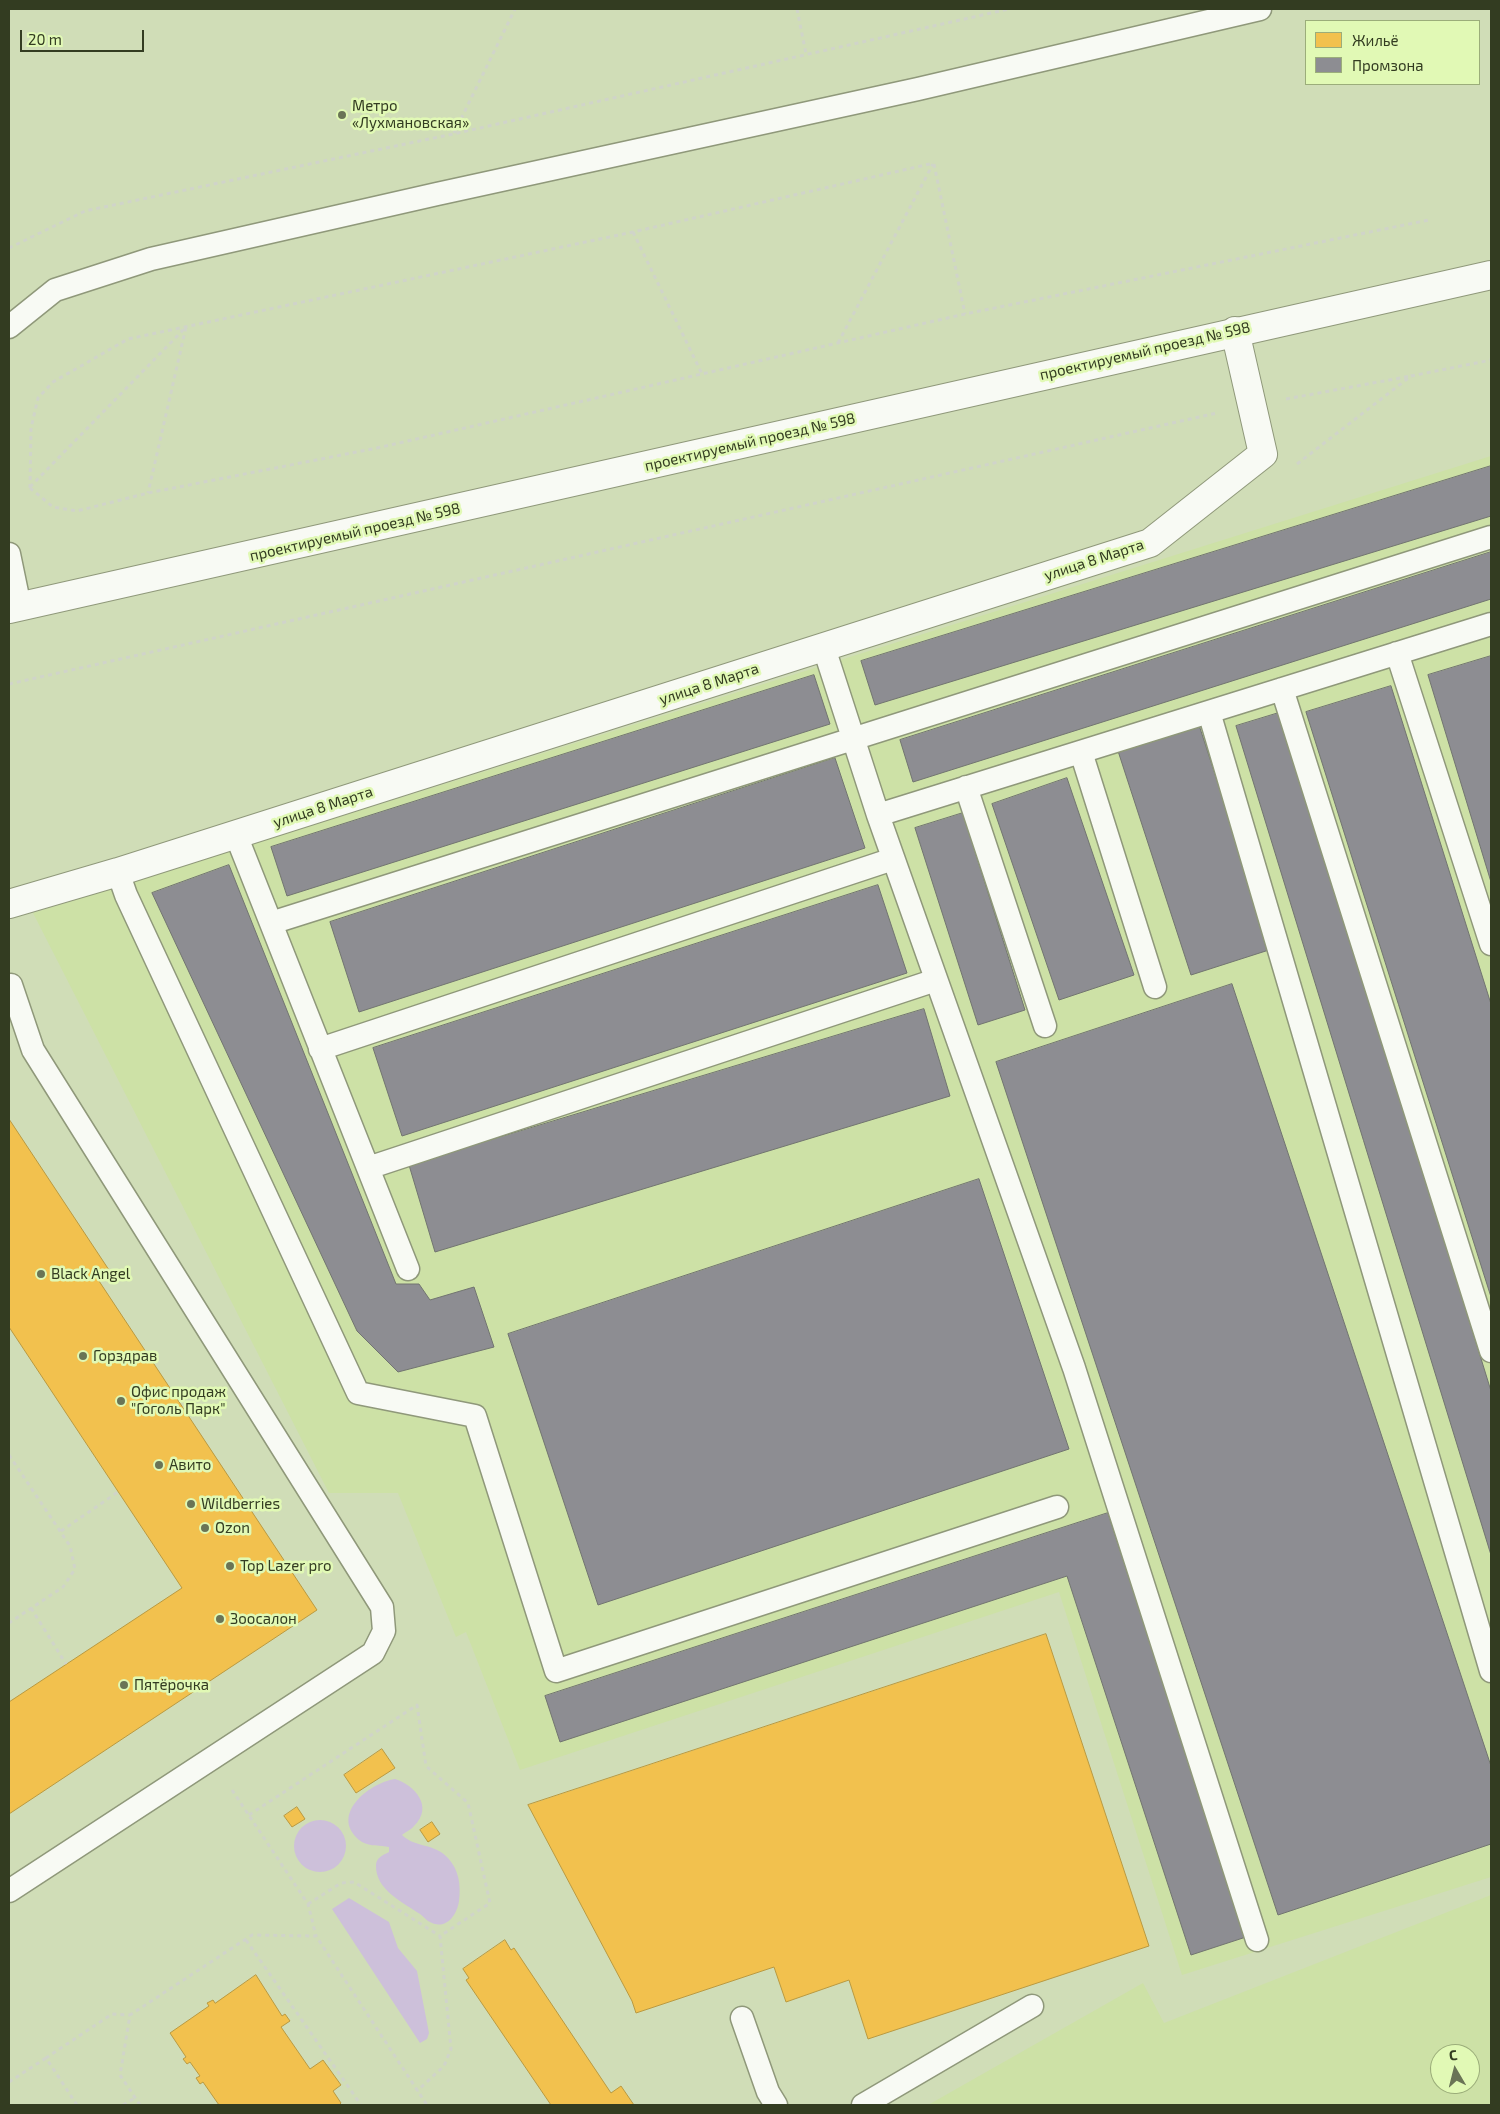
<!DOCTYPE html>
<meta charset="utf-8">
<style>
body{margin:0}
#map{position:relative;width:1500px;height:2114px;overflow:hidden;background:#d0ddb7;font-family:"Exo 2",sans-serif}
canvas{display:block}
.frame{position:absolute;inset:0;border:10px solid #333c21;pointer-events:none}
.legend{position:absolute;left:1305px;top:20px;width:175px;height:65px;box-sizing:border-box;background:#e1f9b5;border:1px solid #9bad7a;margin:0;padding:6px 9px;list-style:none;font-size:15px;color:#333c21}
.legend li{display:flex;align-items:center;gap:10px;height:25px}
.legend b{width:25px;border:1px solid #9bad7a}
.north{position:absolute;left:1430px;top:2044px;width:50px;height:50px;box-sizing:border-box;background:#e1f9b5;border:1px solid #9bad7a;border-radius:50%;rotate:352deg;font-size:14px;font-weight:700;line-height:20px;text-align:center;color:#333c21}
.north::after{content:'';display:block;margin:auto;width:18px;height:22px;background:#6a7456;clip-path:polygon(50% 0,100% 100%,50% 72%,0 100%)}
.scale{position:absolute;left:20px;top:30px;width:124px;height:22px;box-sizing:border-box;border:2px solid #333c21;border-top:0;padding-left:6px;font-size:15px;line-height:18px;white-space:nowrap;color:#333c21;-webkit-text-stroke:4px #e1f9b5;paint-order:stroke}
</style>
<div id="map">
<canvas width="1500" height="2114"></canvas>
<div class="frame"></div>
<ul class="legend">
<li><b style="height:14px;background:#f2c14e"></b>Жильё</li>
<li><b style="height:14px;background:#8d8d92"></b>Промзона</li>
</ul>
<div class="north">С</div>
<div class="scale">20 m</div>
</div>
<script>
const c = document.querySelector('canvas').getContext('2d');
c.lineJoin = 'round';
function fillPath(path, color) { c.fillStyle = color; c.fill(path, 'evenodd'); }
function strokePath(path, color, width, dash) { c.strokeStyle = color; c.lineWidth = width; c.lineCap = dash ? 'butt' : 'round'; c.setLineDash(dash || []); c.stroke(path); }
function write(font, color, halo, rows, align = 'center') {
  c.font = font + ' "Exo 2",sans-serif'; c.lineWidth = 5; c.setLineDash([]); c.textBaseline = 'middle'; c.strokeStyle = halo; c.fillStyle = color; for (const [text, x, y, turn = 0] of rows) {
    c.save(); c.translate(x, y); c.rotate((+turn || 0) * Math.PI / 180); c.textAlign = isNaN(turn) ? turn : align; if (halo) c.strokeText(text, 0, 0); c.fillText(text, 0, 0); c.restore();
  }
}
const built = new Path2D(`
 M1491 456V1877L1182 1975 1059 1592 520 1770 466 1632 456 1637 398 1493H329L33 913Z
 M1491 1895V2105H928L1143 1983 1164 2023ZM1440 2054H1470V2084H1440Z`);
const green = new Path2D(`
 M395 1779C415 1785 434 1807 414 1826 411 1830 405 1832 402 1835 415 1848 435 1843 448 1858 459 1870 461 1885 459 1901 457 1915 446 1932 428 1921 425 1919 423 1916 420 1914 404 1903 375 1890 376 1865 376 1858 383 1855 389 1852V1847C380 1845 371 1847 362 1842 327 1817 368 1783 395 1779Z
 M294 1846a26 26 0 1 1 52 0a26 26 0 1 1-52 0Z
 M349 1898 389 1922 398 1948 417 1971 429 2033 427 2039 420 2043 332 1909Z`);
const homes = new Path2D(`
 M9 1119 109 1270 97 1278 317 1610 9 1814V1702L182 1588 9 1327Z
 M1046 1634 1149 1946 868 2039 849 1980 786 2002 774 1967 636 2013 632 2001 528 1805Z
 M382 1749 395 1768 356 1793 344 1775Z
 M297 1807 305 1819 292 1827 284 1816Z
 M432 1822 440 1834 428 1842 420 1830Z
 M505 1940 511 1950 514 1948 611 2093 621 2086 634 2105H551L466 1980 469 1978 463 1969Z
 M256 1975 282 2016 285 2014 290 2021 281 2027 310 2069 323 2060 341 2085 333 2091 341 2103 339 2105H219L203 2082 200 2084 196 2078 200 2076 190 2062 187 2064 183 2059 186 2057 170 2033 209 2006 207 2003 213 2000 215 2003Z`);
const industry = new Path2D(`
 M1491 466V516L875 705 861 661Z
 M1491 552V599L913 782 900 740Z
 M1491 656V882L1428 675Z
 M814 675 830 724 287 896 271 847Z
 M1391 686 1491 1004V1297L1306 712Z
 M1282 712 1491 1391V1555L1236 726Z
 M1199 725 1272 949 1191 975 1118 751Z
 M835 758 865 848 359 1012 330 922Z
 M1067 778 1134 975 1059 1000 992 804Z
 M963 813 1025 1010 978 1025 915 828Z
 M229 865 396 1284H419L430 1300 474 1287 494 1347 398 1372 357 1331 152 893Z
 M878 885 907 973 402 1136 373 1048Z
 M1232 984 1491 1766V1844L1278 1915 996 1062Z
 M924 1009 950 1096 435 1252 409 1165Z
 M979 1179 1069 1449 598 1605 508 1334Z
 M1108 1513 1246 1937 1191 1955 1067 1576 560 1742 545 1696Z`);
const path = new Path2D(`
 M797 9 806 54
 M454 133 515 9
 M934 164 965 314
 M633 232 702 374
 M9 248 85 211 453 134 1009 9
 M838 343 933 164
 M1286 399 1411 376
 M1297 464 1411 376 1491 360
 M30 487 186 327 148 493
 M30 488 53 507 77 511 148 493 377 448 965 314 1429 220
 M30 488 31 428 38 398 53 382 128 339 633 232 934 163
 M9 684 1217 413
 M9 1455 70 1546 75 1569 63 1587 9 1623
 M61 1531 118 1492
 M31 1608 66 1664
 M232 1790 308 1904 316 1936
 M249 1815 417 1705 426 1766 468 1803 490 1903 440 1936 451 2049 444 2066 417 2091
 M308 1904 341 1883 354 1882 440 1936
 M246 1940 361 2105
 M9 2082 46 2058
 M77 2105 46 2058 112 2014 130 2015
 M123 2105 135 2098
 M140 2105 120 2075 130 2015 252 1935 316 1936 427 2105`);
const service = new Path2D(`
 M9 327 55 290 151 259 437 194 918 89 1260 9
 M9 554 20 607
 M824 648 878 815 1074 1368 1257 1940
 M1397 653 1491 944
 M1282 689 1491 1351
 M1209 712 1491 1671
 M1081 752 1155 987
 M966 787 1045 1026
 M878 815 1491 624
 M236 835 408 1269
 M118 872 126 895 358 1393 475 1416 556 1671 1057 1507
 M271 923 1491 537
 M9 986 11 985 33 1050 382 1607 384 1631 373 1653 9 1891
 M320 1049 893 859
 M368 1168 936 980
 M742 2018 768 2092 776 2105
 M863 2105 1032 2006`);
const minor = new Path2D(`
 M9 904 118 872 1150 543 1263 454 1235 331`);
const tertiary = new Path2D(`
 M9 609 1491 275`);
const markers = [
 [342,115,5,"#6a7456"],
 [41,1274,5,"#6a7456"],
 [83,1356,5,"#6a7456"],
 [121,1401,5,"#6a7456"],
 [159,1465,5,"#6a7456"],
 [191,1504,5,"#6a7456"],
 [205,1528,5,"#6a7456"],
 [230,1566,5,"#6a7456"],
 [220,1619,5,"#6a7456"],
 [124,1685,5,"#6a7456"]
];
const poiNames = [
 ["Метро",352,106],
 ["«Лухмановская»",352,123],
 ["Black Angel",51,1274],
 ["Горздрав",93,1356],
 ["Офис продаж",131,1392],
 ["\"Гоголь Парк\"",131,1409],
 ["Авито",169,1465],
 ["Wildberries",201,1504],
 ["Ozon",215,1528],
 ["Top Lazer pro",240,1566],
 ["Зоосалон",230,1619],
 ["Пятёрочка",134,1685]
];
const streetNames = [
 ["проектируемый проезд № 598",1145,351,-13],
 ["проектируемый проезд № 598",750,442,-13],
 ["проектируемый проезд № 598",355,532,-13],
 ["улица 8 Марта",1094,560,-18],
 ["улица 8 Марта",709,684,-18],
 ["улица 8 Марта",323,807,-18]
];
fillPath(built, '#cde1a6');
fillPath(green, '#cdc0da');
fillPath(homes, '#f2c14e');
strokePath(homes, '#b99940', 1);
fillPath(industry, '#8d8d92');
strokePath(industry, '#727570', 1);
strokePath(service, '#8f987a', 25);
strokePath(minor, '#8f987a', 30);
strokePath(tertiary, '#8f987a', 30);
strokePath(path, '#d0d4c9', 3, [4, 4]);
strokePath(service, '#f8faf4', 22);
strokePath(minor, '#f8faf4', 28);
strokePath(tertiary, '#f8faf4', 28);
for (const [x, y, r, color] of markers) { const dot = new Path2D(); dot.arc(x, y, r, 0, 2 * Math.PI); c.fillStyle = color; c.fill(dot); strokePath(dot, '#e1f9b5', 2); }
write('15px', '#333c21', '#e1f9b5', poiNames, 'left');
write('15px', '#333c21', '#e1f9b5', streetNames);
</script>
